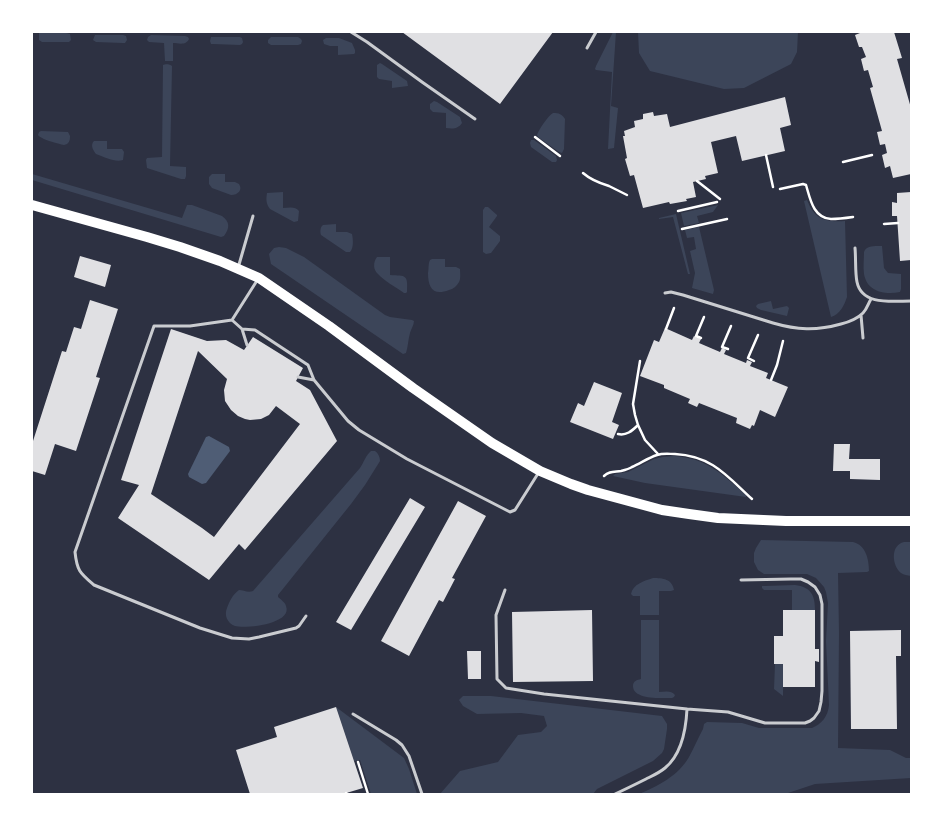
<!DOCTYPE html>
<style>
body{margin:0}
#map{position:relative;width:943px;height:826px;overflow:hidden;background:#2d3142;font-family:"DM Sans",sans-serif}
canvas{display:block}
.frame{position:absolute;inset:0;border:33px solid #fff;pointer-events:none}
</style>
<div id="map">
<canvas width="943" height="826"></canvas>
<div class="frame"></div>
</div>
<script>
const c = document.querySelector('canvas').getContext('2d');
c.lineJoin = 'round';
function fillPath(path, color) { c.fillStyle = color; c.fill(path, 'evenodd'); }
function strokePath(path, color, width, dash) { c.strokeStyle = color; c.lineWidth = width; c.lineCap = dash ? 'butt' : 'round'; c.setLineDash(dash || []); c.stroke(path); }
const green = new Path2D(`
 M39 32H63L70 34 71 40 69 42H42L39 40Z
 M613 32H616L611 106 618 108 614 148 608 149 612 72 596 70 595 69 596 66Z
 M638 32H798L797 52 791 64 744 88 724 89 650 71 639 53Z
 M95 35H123L126 36 127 40 125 43H123L96 42 93 40Z
 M151 35 185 36 188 37 189 39C186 46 178 43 173 43V61H165L164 43 149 42 147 40 148 37Z
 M211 37H240L242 38 243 42 242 44 240 45 213 44H211L210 41Z
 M271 37H298L301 39 302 41 301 44 298 45H271L268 43V40Z
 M326 38H339L352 43 355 50V53L354 54 338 55V46H330L324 44 323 40Z
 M380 63 382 64 407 81 408 86 392 88V81L379 79 377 77V65Z
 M163 65C165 64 170 64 172 66L170 166 186 167V176L185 179H181L150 169 147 168 146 160 147 158 162 157Z
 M434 101 437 102 460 117 462 123C458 129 453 129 446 128V113L433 112 430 109V104Z
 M553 113C559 113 562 114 565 119L564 149 562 153 559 152 538 137 537 135C539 129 548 116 553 113Z
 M41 131 68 132 70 136C70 141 69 144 64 145 59 144 40 139 38 135 38 134 39 133 39 132Z
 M531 140H534L556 156 557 160 556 162H552L531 147 530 143Z
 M94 141H107V149H122L124 152 123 160C116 163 104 157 96 154 93 150 90 145 94 141Z
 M32 174 182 218 187 205H192L222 216C230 222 230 228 224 236L221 237 32 180Z
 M212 174H225V182H235L239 184C243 190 238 195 231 195L212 188 209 184V177Z
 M283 192V208C289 208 295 206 299 211L298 221 294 222 270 209C266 204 266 199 267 193Z
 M807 200C815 220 825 222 845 221L847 297C844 306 840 314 831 317L804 201Z
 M718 205 713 212 697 216 699 223 684 226 681 213Z
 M485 207H488L497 215V216L489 227 500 236V241L491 253 486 254 483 252V210Z
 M676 214 690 274H688L673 217 659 219V218Z
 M336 224V232H347L352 234C353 239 354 248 350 252H346L321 235C320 232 320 227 323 225Z
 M699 227 714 290 713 294 692 288 695 273 690 251 696 249 694 237 687 238 685 230Z
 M882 246 884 268 888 273 901 274V289L900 292C885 295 867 292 864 274 863 267 864 259 864 252 866 245 876 246 882 246Z
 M279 247 286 248 304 257 385 315 390 317 412 320 414 321C414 325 411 329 410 333 408 340 408 347 406 353L403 354 271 264 269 254 274 248Z
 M377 257H390V275C406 276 408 274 407 292L406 293H404C396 287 384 281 378 274 373 270 373 262 377 257Z
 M432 259H445V267H456L460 269C460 273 461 279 459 282 457 286 453 289 449 290 433 296 428 288 428 273 429 268 428 264 430 260Z
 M771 301 773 309 787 306 789 308 787 316 761 310 757 308 756 306 758 304Z
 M371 451H375C378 453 380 457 380 461L365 485 351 504 278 595V597C281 600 285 602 286 606 293 624 245 629 235 626 227 623 224 615 227 608 229 602 233 594 239 590 243 590 248 593 253 591L360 468C364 462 366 455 371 451Z
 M674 456C683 457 692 458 701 462 718 469 732 483 746 495V497L645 483 613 476 615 474 628 472 654 459 663 457Z
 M761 540 853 542C866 545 869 560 869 571L867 572 838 573 839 633 838 748 890 750 906 758H911V778L815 784 785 794H639C658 786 678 776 689 757 694 748 698 738 703 729L704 724 707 722 742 723 759 728H812C822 724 828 716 829 705L826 641 828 603 826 592 824 587 816 578 807 574H764L758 570 754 562V553L756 548Z
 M904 542H911V576C907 575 904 575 901 573 892 566 890 545 904 542Z
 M653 578C663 578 672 579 674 590L671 591H659V615H640V596H633L631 594C633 584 644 581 653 578Z
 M795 585C811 587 815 595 815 610H792V590H764L762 588V586H765Z
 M641 620H659V692C665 692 671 690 675 695L674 697 672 698C662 698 633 700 633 686 633 681 637 680 641 679Z
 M775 664H783V696L774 689Z
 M463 696H491L662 716 667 724V729L664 749 662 753 653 761 597 789 593 794H440L460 771 498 762 518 735 541 732 547 726 544 716 521 713 477 714 463 706 459 700Z
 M336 707 404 758 409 769 417 794H371L360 760 354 761Z`);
const water = new Path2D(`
 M209 436 229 447 230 451 206 483 202 484 189 477 188 474 206 437Z`);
const building = new Path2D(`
 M402 32H553L500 104Z
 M860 32H894L902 58 897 59 911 108V174L893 178 890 166 885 168 882 155 887 153 885 144 880 145 877 132 882 131 870 88 873 87 868 70 864 71 861 59 866 57 862 47H859L855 35 860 33Z
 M785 97 791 125 780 128 785 151 742 161 736 136 711 142 718 173 705 176 706 179 693 182 696 197 686 199 687 201 670 204 669 202 643 208 634 175 630 176 625 159 627 158 623 136H625L624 131 635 127 634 121 643 119V114L653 112 654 116 667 114 670 127Z
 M911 192V260L900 261 897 216H892V202L897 203V193Z
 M80 256 111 265 105 287 74 277Z
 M90 300 118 309 96 377 100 378 76 451 55 444 45 475 32 471V440L33 441 62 351 66 352 74 327 81 329Z
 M665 328 692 340 694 336 701 339 699 343 720 352 722 348 726 350 724 354 746 363 747 360 752 362 750 366 768 373 766 378 788 387 775 417 760 410 754 426 752 425 750 429 736 423 737 418 699 403 697 407 688 403 690 399 664 388V385L640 376 654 340 659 342Z
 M171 329 207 341 226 340 244 350 253 337 303 368 296 381 310 390 337 441 245 550 239 544 209 580 118 518 139 485 121 480ZM198 351 227 379 224 390 225 401 231 410 238 416 245 419 250 420 261 419 269 415 276 406 300 424 214 537 202 528 151 494Z
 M594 382 622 393 612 422 619 425 613 439 570 422 578 403 584 406Z
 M834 444H850L849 459H880V480L850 479V471H833Z
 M410 498 425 507 351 630 336 622Z
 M458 501 486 516 452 578 455 579 443 602 439 600 409 656 381 641Z
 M592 610 593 681 513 682 512 612Z
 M783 610H815V649H819V662L815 661V687H783V664H774V636H783Z
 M901 630V656H896L897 729H851L850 631Z
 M467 651H481V679H468Z
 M336 707 363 788 343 794H250L236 750 277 737 274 727Z`);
const path = new Path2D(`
 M535 137 560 156
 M766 155 773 187
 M843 162 872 155
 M583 173C591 180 599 183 609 186 615 189 621 192 627 195
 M697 181 720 199
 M780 189 803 184 806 185C810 198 813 218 831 219 838 219 846 218 853 217
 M678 211 717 202
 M884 224 898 223
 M682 229 727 219
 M666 329 674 308
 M701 338 696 336 704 317
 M728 349 722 347 731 326
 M640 361 633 404 635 415 638 425 645 440 658 454
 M754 361 748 358 758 335
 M771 380 777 365 783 341
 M618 434C626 436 632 431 638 425
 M604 476C609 471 614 472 621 471 625 470 629 469 632 467 641 463 648 458 657 455 663 453 669 454 675 454 712 456 727 476 752 499
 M358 762 368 794
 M346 793 347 794`);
const service = new Path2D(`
 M351 32 367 42 422 82 475 119
 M587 48 596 32
 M855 248C856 258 855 273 857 282 862 306 893 301 911 301
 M238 268 253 216
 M665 293 671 292 683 295 773 323C797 330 816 331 841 324 849 322 857 319 863 313 867 309 868 304 871 299
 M861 315 863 338
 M232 320 190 326H154L75 552C77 571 80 573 94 585L200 628 232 638 249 639 259 637 296 628 299 626 306 616
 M242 329 255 330 308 365 314 380 348 421 359 430 407 459 510 512 515 510 539 472
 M247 345 242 329 232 320 258 279
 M298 377 314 380
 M505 590 496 615 497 679 506 688 544 694 687 709
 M353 714 396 740 402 745 409 756 422 794
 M615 794C626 789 636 784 646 779 652 776 659 773 665 768 682 754 686 730 687 709L728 712 765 723H805L810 721 814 718 819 711 821 702 822 691V604L820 595 815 587 808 582 801 579H791L741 580`);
const primary = new Path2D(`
 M32 205 147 237 180 247 220 261 259 278 329 326 413 388 492 443 540 471 571 484 588 490 662 510 689 514 718 518 786 521H911`);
fillPath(green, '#3c4559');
fillPath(water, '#4f5d75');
fillPath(building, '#e0e0e3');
strokePath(path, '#fff', 2.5);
strokePath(service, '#caccd0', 3);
strokePath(primary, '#fff', 10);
</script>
